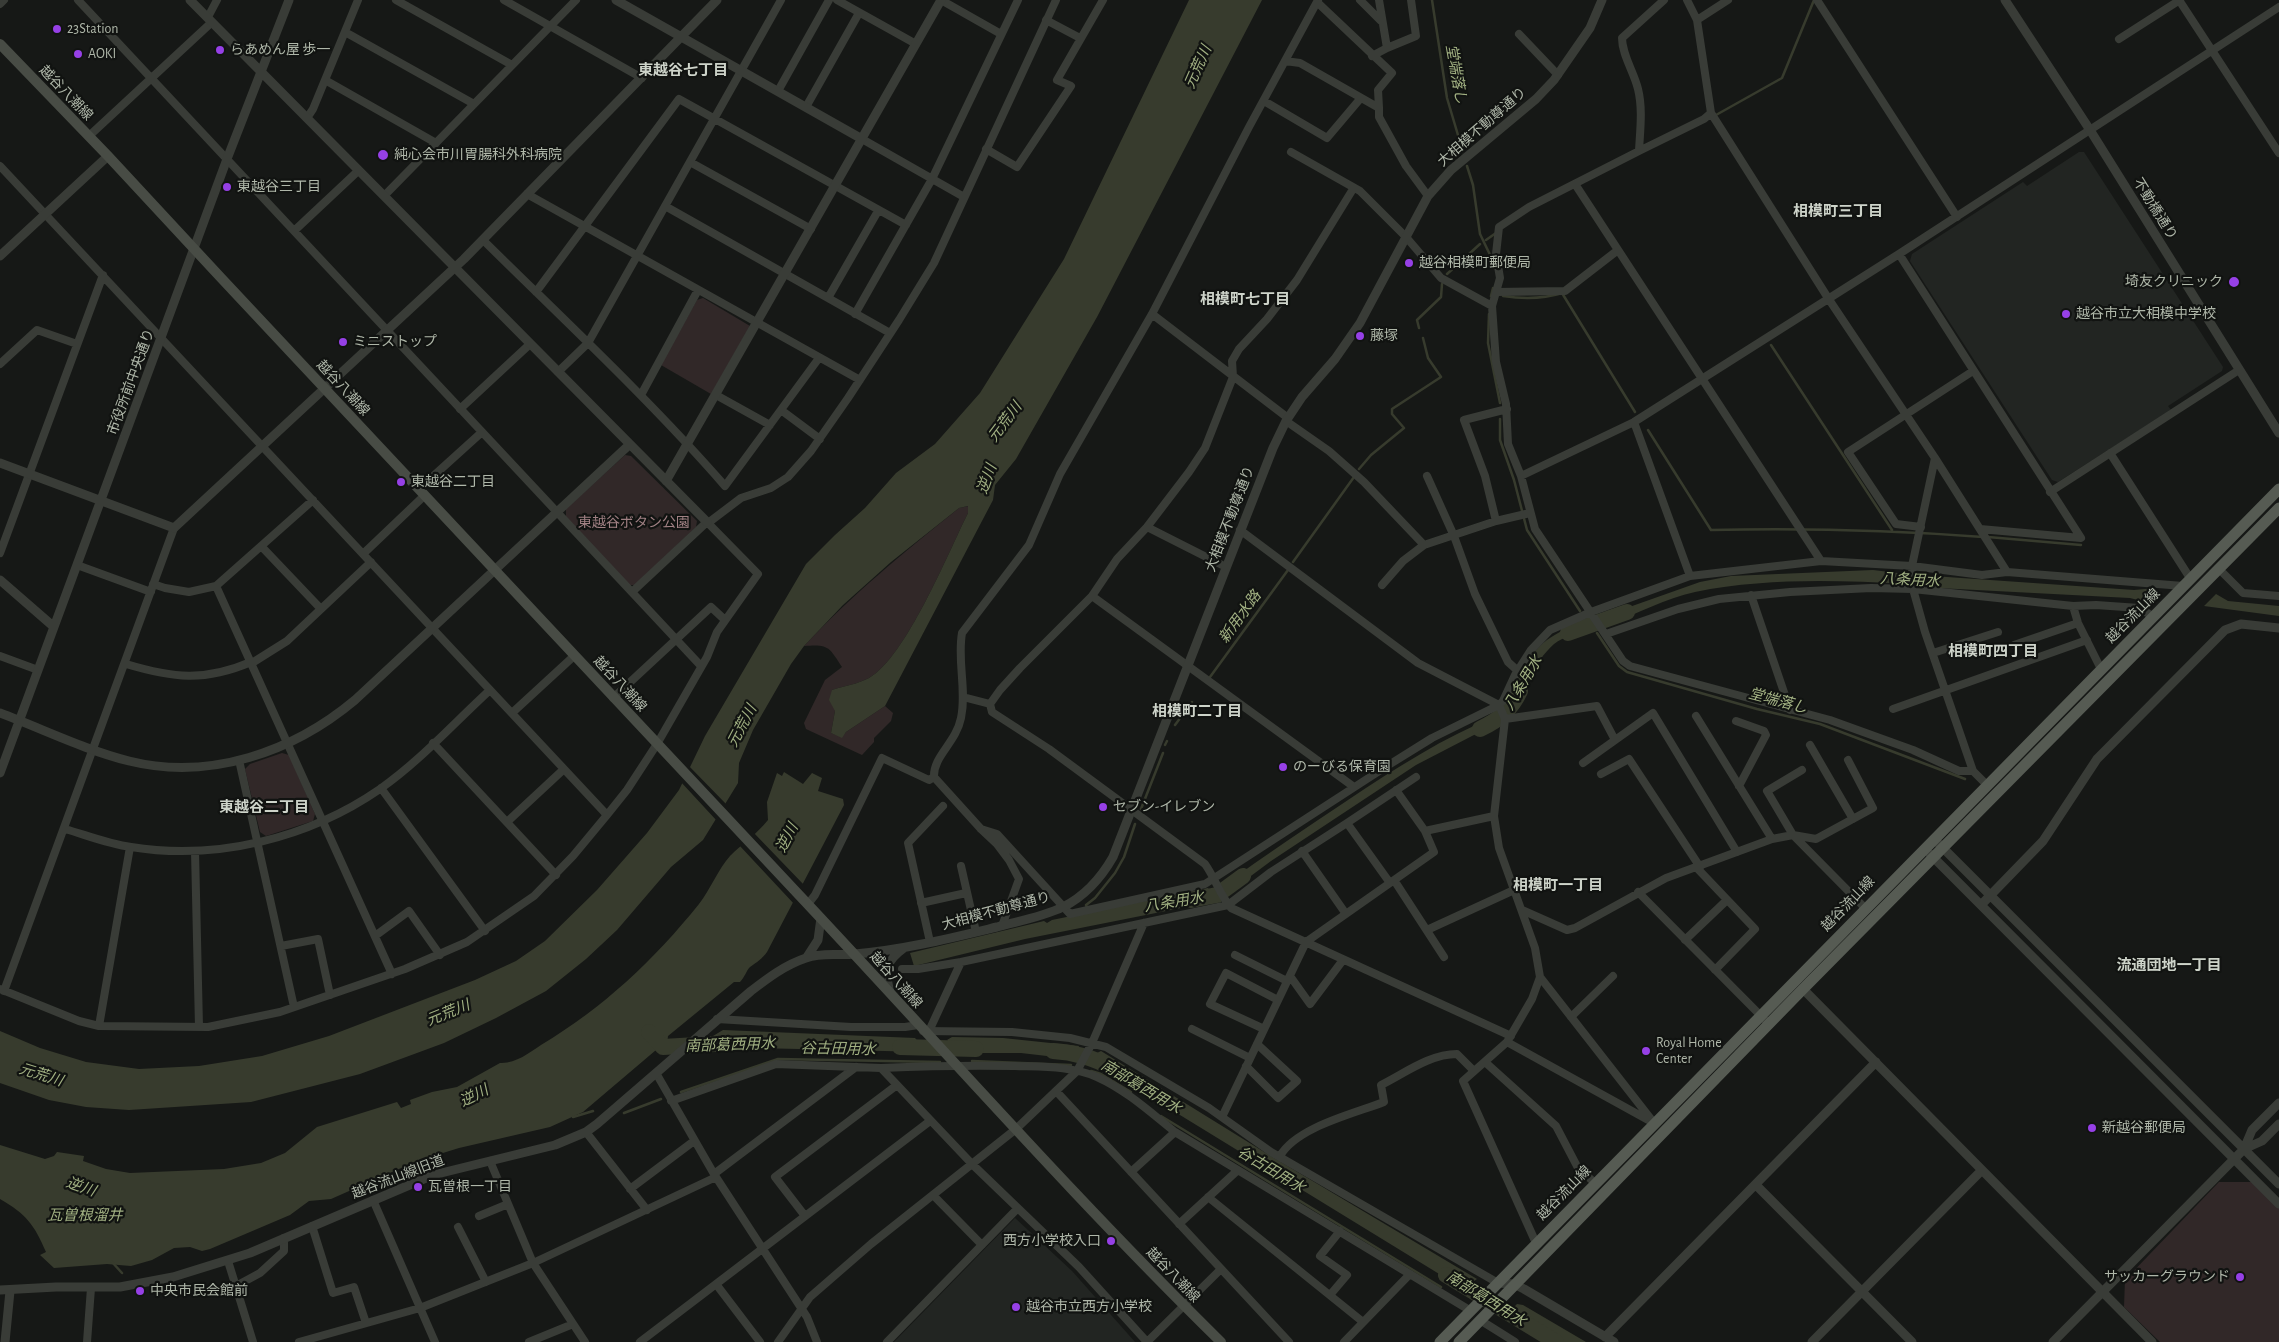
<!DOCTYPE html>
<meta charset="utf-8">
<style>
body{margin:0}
canvas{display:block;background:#161816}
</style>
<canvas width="2279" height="1342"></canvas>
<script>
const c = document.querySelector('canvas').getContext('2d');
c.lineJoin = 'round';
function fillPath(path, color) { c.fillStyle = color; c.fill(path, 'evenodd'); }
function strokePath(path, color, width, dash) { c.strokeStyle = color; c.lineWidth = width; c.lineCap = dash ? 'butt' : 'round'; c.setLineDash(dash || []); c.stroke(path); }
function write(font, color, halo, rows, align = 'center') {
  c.font = font + ' "Alegreya Sans","Noto Sans JP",sans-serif'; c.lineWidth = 4.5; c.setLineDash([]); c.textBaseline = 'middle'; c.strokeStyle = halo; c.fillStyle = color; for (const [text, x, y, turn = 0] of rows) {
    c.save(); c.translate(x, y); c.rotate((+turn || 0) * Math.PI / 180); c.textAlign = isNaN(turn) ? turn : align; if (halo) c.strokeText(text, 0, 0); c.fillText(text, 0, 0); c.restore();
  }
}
const built = new Path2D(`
 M2079 152H2084L2223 367 2222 371 2168 406 2171 410 2058 482 2052 480 1910 261 1912 254 2023 182 2027 186Z
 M1015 1218 1072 1271 1135 1342H894Z`);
const green = new Path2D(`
 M703 298 750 326 711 394 661 365 697 300Z
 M625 455 631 456 697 521 696 527 635 585H629L566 517V509Z
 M969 506 968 513C948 553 906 657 869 678 858 684 844 686 832 690L835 711 831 733 842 737 846 732 885 706 893 713 891 721 874 738V742L862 755 806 729 804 723 825 680 842 667C829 647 829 644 804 646 853 594 903 553 959 508Z
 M282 753 289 755 315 814 313 821 266 836 260 832 245 769 250 764Z
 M2219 1182H2255L2279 1206V1342H2160L2124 1307 2125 1280Z`);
const water = new Path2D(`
 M1189 0H1262L1097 317 1016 459 995 485 993 500 885 706 846 732 842 738 831 733 835 711 829 700 832 690C844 686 858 684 869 678 906 657 948 553 968 513V506L959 508 891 562 843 605 804 646 791 664 753 730 739 763 738 783 703 840 671 867 617 930 586 959 546 991 496 1018 444 1043 360 1074 251 1102 129 1110 86 1107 49 1100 0 1083V1031L40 1048 86 1062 139 1069 199 1066 262 1056 329 1036 475 980 516 961 545 941 597 890 647 833 679 790 705 736 806 564 835 535 865 508 896 473 935 444 980 393 1064 259Z
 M1873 570 1906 574V584C1836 580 1764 578 1695 592 1666 598 1636 614 1609 625L1604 616 1700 582 1731 576Z
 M1918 575 2134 590 2156 588 2142 601 2130 598 1919 587Z
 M2216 594 2228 601 2279 606V616L2204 606Z
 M1583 621 1590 630C1578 634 1564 636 1554 644 1534 662 1523 690 1511 713L1507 706 1514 696 1512 689C1534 648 1539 640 1583 621Z
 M1497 716 1499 722 1416 765 1271 861 1228 893 1223 886C1264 856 1306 828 1348 800 1396 768 1444 737 1497 716Z
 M784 772 803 784 812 773 822 778 818 791 843 799 844 805 767 952C762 959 757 962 750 967 746 971 745 977 740 982H734L668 1036 667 1045 662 1049 656 1050 583 1112 550 1127 459 1148 417 1161 331 1199 309 1201 290 1215 210 1249 202 1251 190 1247 174 1248 152 1260 131 1266 107 1264 54 1268 40 1255 46 1252C34 1224 26 1214 0 1199V1145L45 1159 54 1156 57 1152 84 1156 83 1161 106 1169 130 1173 224 1169 261 1163 285 1153 317 1127 397 1102 401 1108 411 1104 410 1100 432 1092 457 1087 500 1063C515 1064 529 1053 541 1045 603 1008 654 960 699 904 710 890 719 868 730 856 742 844 757 834 768 820L767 802 777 773 782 776Z
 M1208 888 1212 894 1213 900 1201 904 1025 939 914 966 910 953 1044 921 1047 923 1052 920Z
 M723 1030 915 1038 927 1052 714 1047 707 1044 708 1039Z
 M952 1037 1003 1038 1079 1046 1073 1059 1021 1053H961L947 1040Z
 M1101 1051 1269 1155 1477 1279 1462 1289 1449 1280 1105 1069 1090 1065 1097 1053Z
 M1517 1304 1523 1305 1586 1342H1543L1504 1317Z`);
const pier = new Path2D(`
 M688 765 727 805 717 821 680 781Z
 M753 832 805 886 795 905 739 845Z`);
const stream = new Path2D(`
 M1432 0 1447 98 1463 152
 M1716 115 1782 78 1814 0
 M1467 166 1473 185 1480 234 1493 261
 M1486 240 1496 233
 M1447 274 1480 244
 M1491 296 1493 288
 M1503 296C1523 299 1543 299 1562 293L1635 412
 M1489 314 1488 343 1500 403
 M1419 328 1417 320 1441 297 1442 284
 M1771 345 1892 530
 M1500 419V440L1514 480 1527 530 1580 611
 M1648 430 1711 530C1803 528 1891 530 1983 537
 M1359 469 1371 455 1404 428 1392 414V409L1441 377 1428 358 1423 338
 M1988 537 2081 545
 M1293 562 1354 477
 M1597 633 1619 666 1627 672 1757 709 1820 724 1965 779
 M1210 677 1288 570
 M1175 725 1192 702
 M1165 745 1167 741
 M1141 809 1163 753
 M1087 908 1086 905 1095 898 1115 873 1124 857 1135 824
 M972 1061 1071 1065
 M1091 1071 1101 1074 1131 1092
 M681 1092 778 1059 940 1062
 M624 1113 661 1099
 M1161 1116 1441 1287
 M573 1117 593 1111
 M112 1262 122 1273`);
const river = new Path2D(`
 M1568 633 1627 612
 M1480 729C1499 720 1511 710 1520 691
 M1191 900 1217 895 1243 876
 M649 1032 663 1047 731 1043
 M900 1047 976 1049
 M1053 1051C1072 1052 1096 1058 1113 1069
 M1446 1275 1556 1342`);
const minor = new Path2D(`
 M78 0 701 666
 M396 0 512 65
 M504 0 642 78
 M837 0 916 44
 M941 0 1001 34
 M1360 0 1381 21
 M1664 0 1622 38C1622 55 1634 72 1638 89 1643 109 1640 131 1639 151L1529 207 1499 227 1496 254 1500 278 1492 306 1496 362 1506 404 1508 444 1521 476 1535 529 1623 661 1630 666 1830 720 1913 750 1959 771H1973
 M1687 0 1697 20 1711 113 1828 298 1935 458 1912 566 1913 589 1925 632 1973 771 1987 785
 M1817 0 1957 217
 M2179 0 2279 153
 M1317 2 1392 73 1378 90 1379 108
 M0 4 4 0
 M208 17 217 0
 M1046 20 1080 38
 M1697 20 1728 0
 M345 32 474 104
 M1519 34 1558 75
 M2119 39 2180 0
 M1387 48 1416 36 1411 0
 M1372 56 1387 48 1379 0
 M1285 61 1300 63 1379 108V117L1406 166 1428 196
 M325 80 436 143
 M778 91 829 0
 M1264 101 1327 138 1360 99
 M806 107 859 13
 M307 118 313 109 358 0
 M89 136 212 22
 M862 139 964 197
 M986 149 1017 167 1071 86 1057 80 1103 0
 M1639 151 1704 119 1711 113
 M1291 152 1360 191 1406 237 1441 278 1492 306
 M690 162 811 229
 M0 166 607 815
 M1575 184 1821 561
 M1353 189 1297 280 1267 319 1239 349 1232 361 1233 377 1205 448 1189 472 1147 527 1117 559 1092 596 1020 668 1000 690 990 704 992 712 1049 749 1205 864C1215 878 1220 895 1231 908 1324 950 1417 994 1511 1036
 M527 194 860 380
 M384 196 576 0
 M665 206 890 333
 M294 231 358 171
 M483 240C565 321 649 399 725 486L819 358
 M1899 254 2081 538 1980 529
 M536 292 679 99 906 225
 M1497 292 1565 291 1618 250
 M828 298 878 211
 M855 314 932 179 1018 0
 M1152 314 1288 418
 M0 364 37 330 77 344
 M558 372 588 343 781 0
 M641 395 698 290
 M716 395 770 425
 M460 409 530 344
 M781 410 820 439
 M1286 421 1329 451 1364 482 1424 545
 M1634 422 1690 576
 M2110 453 2190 578
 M1935 458 2007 572
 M1427 476 1454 536 1475 594 1508 662 1518 671
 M1521 476 1634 422 1899 254 2279 7
 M419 489 482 432
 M2050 492 2239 370
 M1496 521 1485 476 1464 420 1507 409
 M708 523 741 498 771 488 788 477 811 451 848 398 899 320 934 263 1056 0
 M1147 527 1226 567
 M1921 527 1896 524 1848 452 1973 371
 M1240 530 1418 663 1499 705 1505 719 1494 816 1499 848 1535 948 1540 977 1654 1123
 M262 547 321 609
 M0 553 103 275
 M363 554 425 495
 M77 565 151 592
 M2219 569 2243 593 2279 596
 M153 584 165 588 189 592 216 586 313 500
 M1382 585 1403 561 1424 545 1496 521 1530 513
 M216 586 392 974
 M1751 595 1790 710
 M1092 596 1354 787
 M2073 606 2078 623 2101 669
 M1606 634 1678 609 1719 599 1790 592 1871 588 1913 589 2073 606 2096 605 2139 608 2154 617
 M2014 645 2078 623
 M1933 653 1998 632
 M0 656 38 670
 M252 663 287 641 371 562
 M126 664C173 678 204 682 251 662
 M963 697 990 704
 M613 698 711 607 725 620
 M1893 709 2087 640
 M512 713 574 656
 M1696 716 1772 839
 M1505 719 1597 706 1615 740
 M1736 721 1764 731 1766 735 1739 786
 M433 743 556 875
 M1810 745 1853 819
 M239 760 294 1007
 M1583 763 1653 713 1737 852
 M1802 770 1767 791 1793 835 1816 839 1873 808 1848 760
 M1601 774 1629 759 1700 867
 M381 788 485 931
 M507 822 564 769
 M1347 823 1416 777
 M65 829C86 835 108 844 131 847 217 861 309 838 380 789 420 761 454 723 490 690
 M981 829 997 834 1070 914 1205 884 1387 766 1432 738 1499 705 1503 701 1515 675 1531 650 1550 630 1591 612 1690 576 1821 561 1912 566 1982 575 2007 572 2183 586
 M1425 831 1494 816
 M195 851 199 1027
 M1302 851 1346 914
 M961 866 976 932
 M1696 867 1755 929 1715 970
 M1394 880 1444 957
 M1638 892 1769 1024
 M921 903 966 893
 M808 904 815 895 882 758 929 780 934 777
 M1522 910 1567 930 1575 928 1666 878 1772 839 1793 835 1865 908
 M1002 926 1019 879 1009 860 997 844 981 829 934 777C933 756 956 743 961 718 967 690 957 661 962 633L1029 545 1060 474 1152 314 1249 127 1318 0
 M1427 930 1514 890
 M375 936 409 911 440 955
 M1685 940 1727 900
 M930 942 908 843 943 806
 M281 946 318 939 330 995
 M1235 955 1287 981
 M902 969H918L961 962
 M1290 976 1310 1004 1343 960
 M0 989 79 1021 99 1026 208 1027 280 1012 405 969 467 942 534 896 573 856 607 815 627 790 657 744 707 657 717 632 758 574 707 522 632 592
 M4 991 174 528
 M1571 1017 1613 976
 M717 1019 851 1027H905L918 1025
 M99 1026 130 847
 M1192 1029 1250 1058
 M1264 1029 1210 1004 1226 973 1278 1000
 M923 1031 1012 1032 1070 1038 1106 1047 1209 1108 1271 1152 1498 1283
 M929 1031 961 962 1228 905 1271 872 1347 823 1390 883
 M1507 1042 1650 1121
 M1485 1062 1556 1126 1578 1168 1595 1183
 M1246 1066 1278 1098 1297 1081 1257 1044
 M881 1068C926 1066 970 1065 1015 1066 1042 1067 1072 1066 1097 1077 1126 1090 1150 1112 1175 1132
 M656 1073 714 1174 807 1317 817 1342
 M1056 1091 1289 1342
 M671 1101 776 1064 881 1068 972 1164 1079 1267 1147 1342
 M1222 1117 1306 942 1434 852 1425 831 1396 790
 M586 1132 647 1210
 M1280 1156C1297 1127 1353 1114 1384 1102L1381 1085C1405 1073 1430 1054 1457 1054L1474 1071
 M490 1161 533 1263 585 1342
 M1131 1172 1175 1132 1471 1311
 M714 1174 856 1067
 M630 1189 694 1141
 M933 1195 982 1245
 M1208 1197 1363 1322
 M373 1200 435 1342
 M479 1216 508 1204
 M805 1216 775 1177 897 1085
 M1179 1224 1238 1170
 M312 1226 333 1293 354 1287 366 1323
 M458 1227 486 1282
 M1536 1243 1463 1081 1507 1042 1532 999 1540 977
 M228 1261 253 1342
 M716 1284 760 1342
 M236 1286 260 1273 284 1251V1238
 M1330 1295 1347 1275 1320 1256 1340 1231
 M1480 1320 1515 1342
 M87 1342 91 1288
 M299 1342 420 1308 533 1263 716 1177
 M529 1342 573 1324
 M640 1342 930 1121
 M778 1342 810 1297 871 1244 1016 1129 1077 1071 1092 1043 1144 923
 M887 1342 1017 1209
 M1147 1342 1221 1269
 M1344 1342 1410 1274`);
const tertiary = new Path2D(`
 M190 0 707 522
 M616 0 862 139
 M2005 0 2090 130 2279 433
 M0 256 108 156
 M0 463 174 528 464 259 717 0
 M666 481 941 0
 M0 580 54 627
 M0 713C43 729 85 750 129 761 210 781 293 752 355 700L629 445
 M0 773 227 159 289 0
 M1939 844 2279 1184
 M1930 854 2279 1204
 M1981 905 2043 841 2097 759 2225 630 2241 624 2279 628
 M807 957 818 940 821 918
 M1803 989 2152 1342
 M890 992C884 970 885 962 904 948
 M2244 1149 2252 1130 2279 1103
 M1756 1185 1912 1342
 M1498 1283 1514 1284 1524 1289 1614 1342
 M0 1290 56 1287H120L173 1277 250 1253 433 1175 555 1145 586 1132 597 1124 751 991C768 978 785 965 806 958 823 952 838 956 855 954 903 950 951 938 997 927 1019 921 1042 917 1063 907 1085 896 1101 878 1113 857L1273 448 1286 421 1302 397 1335 359 1360 323 1428 196 1451 170 1536 99 1554 80 1590 28 1602 0
 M1605 1337 1876 1062
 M5 1342 10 1291
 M1812 1342 1982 1170
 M2053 1342 2244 1149 2262 1141 2279 1124`);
const secondary = new Path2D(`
 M0 44 108 156C337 404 569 649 800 896 940 1045 1075 1199 1221 1342`);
const primary = new Path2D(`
 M1440 1342 2279 489
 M1459 1342 1803 989 2279 508`);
const markers = [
 [57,29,5,"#9640e6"],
 [220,50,5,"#9640e6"],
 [78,54,5,"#9640e6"],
 [383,155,6,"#9640e6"],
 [227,187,5,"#9640e6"],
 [1409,263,5,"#9640e6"],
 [2234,282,6,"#9640e6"],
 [2066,314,5,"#9640e6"],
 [1360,336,5,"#9640e6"],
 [343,342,5,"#9640e6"],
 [401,482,5,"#9640e6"],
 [1283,767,5,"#9640e6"],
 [1103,807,5,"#9640e6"],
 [1646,1051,5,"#9640e6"],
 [2092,1128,5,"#9640e6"],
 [418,1187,5,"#9640e6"],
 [1111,1241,5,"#9640e6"],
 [2240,1277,5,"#9640e6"],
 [140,1291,5,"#9640e6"],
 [1016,1307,5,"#9640e6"]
];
const poiNames = [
 ["23Station",67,29],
 ["らあめん屋 歩一",230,50],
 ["AOKI",88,54],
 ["純心会市川胃腸科外科病院",394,155],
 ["東越谷三丁目",237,187],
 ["越谷相模町郵便局",1419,263],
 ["埼友クリニック",2223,282,"right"],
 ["越谷市立大相模中学校",2076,314],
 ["藤塚",1370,336],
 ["ミニストップ",353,342],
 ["東越谷二丁目",411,482],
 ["のーびる保育園",1293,767],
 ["セブン-イレブン",1113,807],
 ["Royal Home",1656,1043],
 ["Center",1656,1059],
 ["新越谷郵便局",2102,1128],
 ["瓦曽根一丁目",428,1187],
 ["西方小学校入口",1101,1241,"right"],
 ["サッカーグラウンド",2230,1277,"right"],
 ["中央市民会館前",150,1291],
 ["越谷市立西方小学校",1026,1307]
];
const streetNames = [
 ["越谷八潮線",66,93,46],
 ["大相模不動尊通り",1482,127,-41],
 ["不動橋通り",2155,209,58],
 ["市役所前中央通り",131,382,-70],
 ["越谷八潮線",343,388,47],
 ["大相模不動尊通り",1230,519,-69],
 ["越谷流山線",2133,616,-45],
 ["越谷八潮線",620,684,47],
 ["越谷流山線",1848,904,-46],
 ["大相模不動尊通り",996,911,-15],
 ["越谷八潮線",896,980,48],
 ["越谷流山線旧道",398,1177,-21],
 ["越谷流山線",1564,1193,-45],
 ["越谷八潮線",1173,1275,46]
];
const parkNames = [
 ["東越谷ボタン公園",634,523]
];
const waterNames = [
 ["元荒川",1198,67,-66],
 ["堂端落し",1456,74,80],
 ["元荒川",1005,422,-53],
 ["逆川",987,479,-70],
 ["八条用水",1910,580,3],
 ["新用水路",1240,617,-54],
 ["八条用水",1523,683,-59],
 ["堂端落し",1778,701,15],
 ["元荒川",742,726,-62],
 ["逆川",787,838,-62],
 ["八条用水",1174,902,-9],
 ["元荒川",448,1013,-22],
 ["南部葛西用水",730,1045,-2],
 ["谷古田用水",838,1049,1],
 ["元荒川",41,1075,17],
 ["南部葛西用水",1141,1087,31],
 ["逆川",474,1096,-27],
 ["谷古田用水",1271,1170,31],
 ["逆川",81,1187,19],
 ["瓦曽根溜井",85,1215],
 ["南部葛西用水",1486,1299,32]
];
const neighbourhoodNames = [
 ["東越谷七丁目",683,70],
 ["相模町三丁目",1838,211],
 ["相模町七丁目",1245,299],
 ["相模町四丁目",1993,651],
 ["相模町二丁目",1197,711],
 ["東越谷二丁目",264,807],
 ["相模町一丁目",1558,885],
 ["流通団地一丁目",2169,965]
];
fillPath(built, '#222522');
fillPath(green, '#312828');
fillPath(water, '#373b2d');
fillPath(pier, '#161816');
strokePath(stream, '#373b2d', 2.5);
strokePath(river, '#373b2d', 16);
strokePath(minor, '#393c37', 8);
strokePath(tertiary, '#393c37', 9);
strokePath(secondary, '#484c45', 10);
strokePath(primary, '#565b53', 11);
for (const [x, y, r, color] of markers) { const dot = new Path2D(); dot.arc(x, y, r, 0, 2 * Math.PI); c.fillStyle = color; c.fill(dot); strokePath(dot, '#111311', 2); }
write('14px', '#afb7a9', '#111311', poiNames, 'left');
write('14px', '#afb7a9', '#111311', streetNames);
write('14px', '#a18184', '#111311', parkNames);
write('italic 15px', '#a1b082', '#111311', waterNames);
write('bold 15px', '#cdd3c9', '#111311', neighbourhoodNames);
</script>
